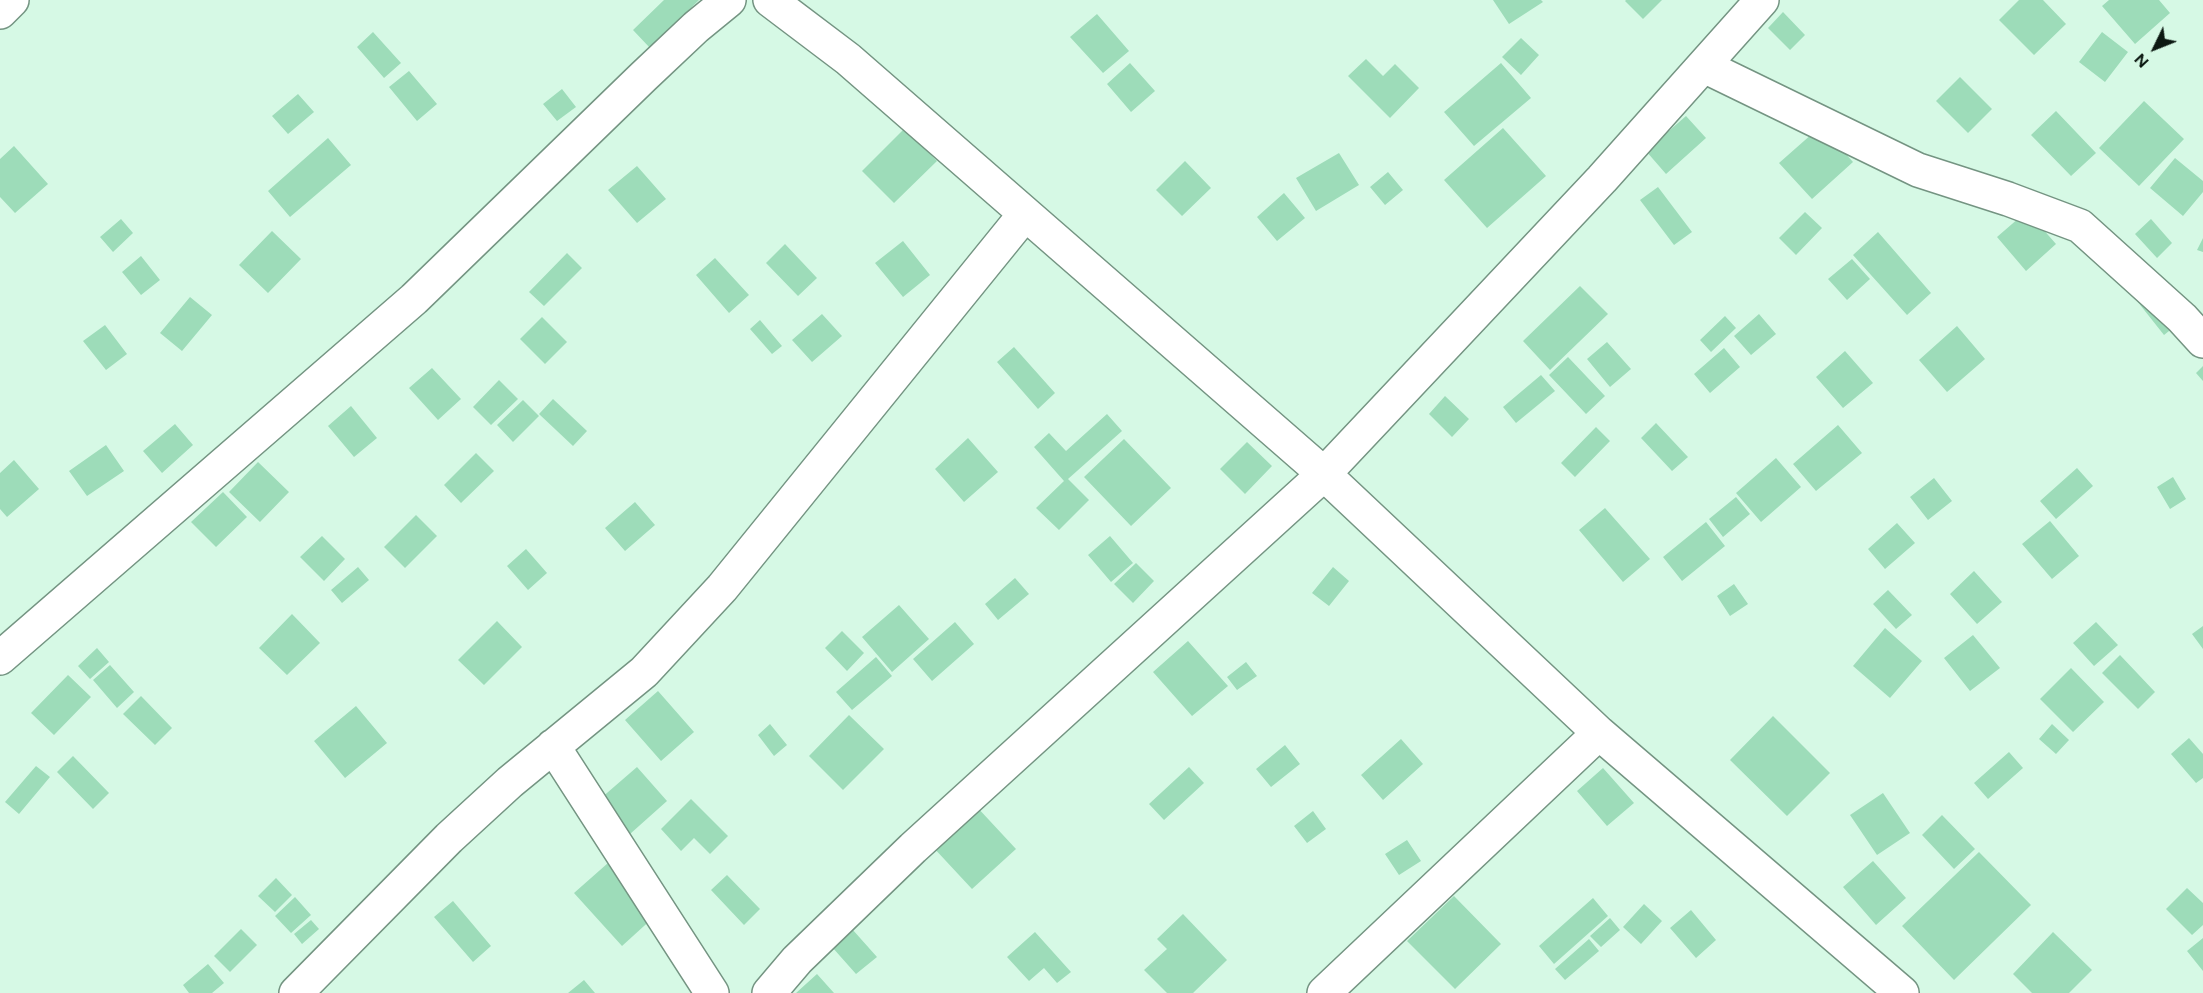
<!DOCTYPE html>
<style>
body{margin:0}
#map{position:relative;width:2203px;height:993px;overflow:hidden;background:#d6f9e5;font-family:Figtree,sans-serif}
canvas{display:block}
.north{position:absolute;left:2125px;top:18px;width:60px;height:60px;-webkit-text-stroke:4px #d6f9e5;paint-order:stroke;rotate:227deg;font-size:16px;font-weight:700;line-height:24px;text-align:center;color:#0c1912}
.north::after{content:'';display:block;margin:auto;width:21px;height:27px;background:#0c1912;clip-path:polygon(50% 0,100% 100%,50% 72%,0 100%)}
</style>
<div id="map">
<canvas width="2203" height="993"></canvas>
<div class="north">N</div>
</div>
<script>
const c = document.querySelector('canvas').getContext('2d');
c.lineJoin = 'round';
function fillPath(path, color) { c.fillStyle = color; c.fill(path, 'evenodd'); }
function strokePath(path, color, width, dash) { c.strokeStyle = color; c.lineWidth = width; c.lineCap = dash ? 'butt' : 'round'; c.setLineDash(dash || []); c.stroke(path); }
const building = new Path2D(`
 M664 0H699L650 48 633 30Z
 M1493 0H1541L1543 2 1509 24Z
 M1626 0H1662L1643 19 1625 1Z
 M2019 0H2043L2066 24 2034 55 1999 20Z
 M2109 0H2159L2170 13 2135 44 2102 6Z
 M1783 12 1805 35 1790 50 1768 28Z
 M1097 14 1129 51 1103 73 1070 37Z
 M373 32 401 63 384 78 357 47Z
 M2102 32 2128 52 2105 82 2079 62Z
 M1521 38 1539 55 1521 75 1502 57Z
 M1366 59 1383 76 1395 64 1419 88 1390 118 1348 76Z
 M1130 63 1155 91 1131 112 1107 84Z
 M1501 63 1531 98 1474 146 1444 112Z
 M409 71 437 104 417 121 389 87Z
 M1960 77 1992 109 1968 133 1936 101Z
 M562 89 576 107 557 121 543 104Z
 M298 94 314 112 288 134 272 116Z
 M2144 101 2184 139 2139 186 2099 148Z
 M2056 111 2096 153 2071 176 2031 135Z
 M1686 116 1706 138 1666 174 1646 151Z
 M1821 126 1853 162 1812 199 1779 163Z
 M905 128 937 161 894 203 862 171Z
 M1503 128 1546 176 1487 228 1444 180Z
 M328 138 351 165 290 217 268 191Z
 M14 146 48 184 15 213 0 197V159Z
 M1339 153 1359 185 1316 211 1296 178Z
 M2175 158 2203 181V192L2183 216 2150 188Z
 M1185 161 1211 188 1182 216 1156 190Z
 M637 166 666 199 637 223 608 190Z
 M1388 172 1403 190 1385 205 1370 187Z
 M1658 187 1692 232 1674 245 1640 200Z
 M1284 193 1305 218 1277 241 1257 217Z
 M2027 211 2056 244 2026 271 1997 237Z
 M1805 212 1822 228 1796 255 1779 238Z
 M121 219 133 233 113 252 100 237Z
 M2151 219 2172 243 2157 258 2135 234Z
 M272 231 301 259 268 293 239 265Z
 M1878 232 1931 293 1907 315 1853 255Z
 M2203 238V252L2197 250Z
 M903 241 930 275 903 297 875 263Z
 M785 244 817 278 798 296 766 263Z
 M567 253 582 268 544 306 529 292Z
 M141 256 160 280 141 295 122 272Z
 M715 258 749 295 729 313 696 275Z
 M1852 259 1870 279 1847 300 1828 279Z
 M1580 286 1608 314 1550 370 1523 341Z
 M2152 289 2179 323 2164 335 2137 301Z
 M190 297 212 315 182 351 160 333Z
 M822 314 842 336 812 362 792 340Z
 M1759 314 1776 334 1751 355 1734 336Z
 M1725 316 1736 328 1711 352 1700 340Z
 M542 317 567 342 545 364 520 339Z
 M760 320 782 346 772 354 750 329Z
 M105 325 127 354 106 370 83 341Z
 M1957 326 1985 359 1947 392 1919 360Z
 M1607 342 1631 369 1610 387 1587 359Z
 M1014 347 1055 393 1038 409 997 362Z
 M1724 348 1740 367 1710 393 1694 374Z
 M1845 351 1873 383 1843 408 1816 377Z
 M1568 357 1605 396 1586 414 1549 375Z
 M2203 366V381L2196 373Z
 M432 368 461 399 438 420 409 388Z
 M1541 375 1555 391 1516 423 1503 407Z
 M499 380 518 399 491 425 473 407Z
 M1445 396 1469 419 1452 437 1429 414Z
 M553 399 587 431 573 446 539 414Z
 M523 400 539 416 513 442 497 425Z
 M351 406 377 438 354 457 328 426Z
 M1107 414 1122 431 1068 479 1089 500 1059 530 1036 508 1064 481 1034 447 1049 433 1066 451Z
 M1656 423 1688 457 1672 471 1641 438Z
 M175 424 193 445 162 473 143 451Z
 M1838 425 1862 453 1816 491 1793 464Z
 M1596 427 1610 441 1575 477 1561 463Z
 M968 438 998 472 964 502 935 469Z
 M1124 439 1171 488 1131 526 1084 477Z
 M1247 442 1272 466 1245 494 1220 469Z
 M106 445 124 471 87 496 69 471Z
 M476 453 494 471 461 503 444 485Z
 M1776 458 1801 487 1761 522 1736 493Z
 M14 460 39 489 7 517 0 509V473Z
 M258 462 289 492 260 522 229 492Z
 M2077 468 2093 486 2056 519 2040 501Z
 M2173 477 2186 499 2170 509 2157 487Z
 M1934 478 1952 501 1928 520 1910 497Z
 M223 492 247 517 216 547 191 522Z
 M1736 497 1750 514 1723 537 1709 519Z
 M635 502 655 525 625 551 605 528Z
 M1605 508 1650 559 1623 582 1579 530Z
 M416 515 437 536 405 568 384 547Z
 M2050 521 2079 556 2052 579 2022 544Z
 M1706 522 1725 546 1682 581 1663 557Z
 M1897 523 1915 543 1885 569 1868 549Z
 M322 536 345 559 324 581 300 557Z
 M1110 536 1133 563 1111 582 1088 555Z
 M526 549 547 573 528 590 507 566Z
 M1136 563 1154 581 1133 603 1114 584Z
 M358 567 369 580 342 603 331 590Z
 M1333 567 1349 581 1329 606 1312 593Z
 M1974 571 2002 602 1977 624 1950 594Z
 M1015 578 1029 594 998 620 985 604Z
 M1734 584 1748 604 1730 616 1717 596Z
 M1888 590 1912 615 1896 629 1873 604Z
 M899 605 929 639 892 672 862 637Z
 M292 614 320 643 287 675 259 648Z
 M497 621 522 647 484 685 458 660Z
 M955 622 974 644 932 681 913 659Z
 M2096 622 2118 645 2094 666 2073 643Z
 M2203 626V649L2192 634Z
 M1885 628 1922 661 1890 698 1853 666Z
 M842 631 864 653 847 671 825 648Z
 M1973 635 2000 668 1970 691 1944 658Z
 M1188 641 1228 686 1192 716 1153 672Z
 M97 648 109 662 90 679 78 666Z
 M2120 655 2155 692 2138 709 2102 673Z
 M876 657 892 676 852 710 836 692Z
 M1246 662 1257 676 1237 690 1227 677Z
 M110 665 134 692 117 708 93 680Z
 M2071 668 2104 702 2073 732 2040 699Z
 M68 675 91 697 54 735 31 713Z
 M658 691 694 732 661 761 625 720Z
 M141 696 172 728 155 745 123 714Z
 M356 706 387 743 345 778 314 741Z
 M849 715 884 749 843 790 809 756Z
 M1773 716 1830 773 1787 816 1730 760Z
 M770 724 787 745 774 756 758 735Z
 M2052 724 2069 740 2056 754 2039 739Z
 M2189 738 2203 754V778L2196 783 2171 754Z
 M1401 739 1423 764 1383 800 1361 775Z
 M1285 745 1300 764 1271 787 1256 769Z
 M2009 752 2023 768 1988 799 1974 783Z
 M73 756 109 793 93 809 57 772Z
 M36 766 50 777 19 814 5 802Z
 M637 767 667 801 630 834 600 799Z
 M1189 767 1204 783 1164 820 1149 804Z
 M1603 768 1634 803 1607 826 1577 791Z
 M1883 793 1910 833 1877 855 1850 815Z
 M691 799 728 836 710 854 694 838 681 851 661 829Z
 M976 806 1016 849 972 889 932 846Z
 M1313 811 1326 829 1307 843 1294 826Z
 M1942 815 1975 849 1954 869 1922 835Z
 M1407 840 1421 861 1399 875 1385 854Z
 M1979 852 2031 905 1954 980 1902 926Z
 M1873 861 1906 898 1876 925 1843 887Z
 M608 863 655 916 622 946 574 893Z
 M727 875 760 909 744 925 711 890Z
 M276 878 292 895 275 912 258 896Z
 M2187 888 2203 903V925L2192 935 2166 909Z
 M1454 896 1501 944 1455 989 1407 941Z
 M295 897 311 915 291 933 275 916Z
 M1593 898 1608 916 1554 964 1539 946Z
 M453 901 491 946 473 962 434 917Z
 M1644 904 1662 921 1641 944 1623 927Z
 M1691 910 1716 940 1696 958 1670 928Z
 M1183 914 1227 960 1193 993H1167L1144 970 1167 949 1157 939Z
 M1610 918 1620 930 1601 947 1590 936Z
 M311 920 319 929 302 944 294 934Z
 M844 920 877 957 856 974 824 938Z
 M241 929 257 945 230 972 214 956Z
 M1035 932 1071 972 1057 983 1044 968 1029 981 1007 957Z
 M2053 932 2092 970 2069 993H2032L2013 974Z
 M2203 938V971L2187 951Z
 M1589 939 1599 951 1565 980 1555 969Z
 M208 964 224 983 212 993H189L183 985Z
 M817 974 834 993H796Z
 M584 980 595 993H568Z`);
const street = new Path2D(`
 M770 0 848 59 1324 474 1599 733 1902 993
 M0 12 12 0
 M1704 66 1918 170 2008 199 2080 226 2182 318 2203 341
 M0 658 414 299 643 77 696 27 729 0
 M553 746 712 993
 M296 993 449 838 510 782 644 672 722 588 1025 214
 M769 993 797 960 913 848 1324 474 1602 179 1762 0
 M1324 993 1599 733`);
fillPath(building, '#9ddcb9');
strokePath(street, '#749482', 36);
strokePath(street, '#fff', 33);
</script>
